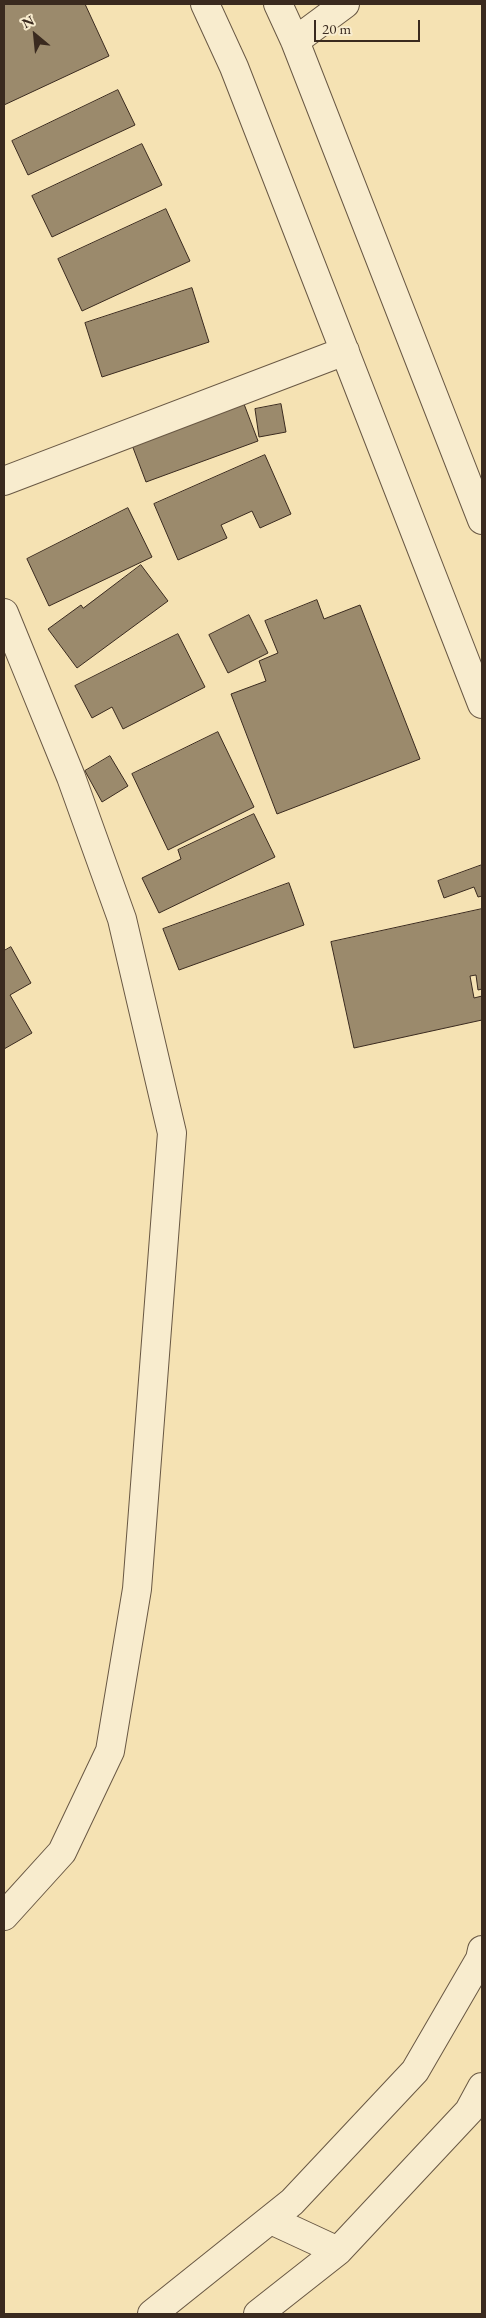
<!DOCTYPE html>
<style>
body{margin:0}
#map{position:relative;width:486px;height:2318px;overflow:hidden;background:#f5e2b3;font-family:"EB Garamond",serif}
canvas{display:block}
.frame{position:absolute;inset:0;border:5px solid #3a2a1f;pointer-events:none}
.north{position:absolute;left:10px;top:10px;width:50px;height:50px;-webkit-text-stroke:4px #f8ecce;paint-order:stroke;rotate:332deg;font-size:14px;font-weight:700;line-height:20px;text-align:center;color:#3a2a1f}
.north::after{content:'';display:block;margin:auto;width:18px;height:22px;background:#3a2a1f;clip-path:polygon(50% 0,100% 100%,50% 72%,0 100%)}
.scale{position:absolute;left:314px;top:20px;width:106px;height:22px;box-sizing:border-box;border:2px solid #3a2a1f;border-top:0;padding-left:6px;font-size:15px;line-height:18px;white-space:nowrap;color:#3a2a1f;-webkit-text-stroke:4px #f8ecce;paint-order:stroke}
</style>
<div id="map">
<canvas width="486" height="2318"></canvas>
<div class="frame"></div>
<div class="north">N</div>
<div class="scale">20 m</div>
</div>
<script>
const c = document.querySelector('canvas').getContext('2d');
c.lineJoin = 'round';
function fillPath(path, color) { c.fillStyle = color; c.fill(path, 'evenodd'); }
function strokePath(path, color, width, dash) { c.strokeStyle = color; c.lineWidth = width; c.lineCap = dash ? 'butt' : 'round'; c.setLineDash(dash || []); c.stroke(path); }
const building = new Path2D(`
 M4 4H85L109 56 4 105Z
 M118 90 135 125 28 175 12 141Z
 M142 144 162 185 52 237 32 196Z
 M166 209 190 261 82 311 58 259Z
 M192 288 209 342 102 377 85 323Z
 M244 404 258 441 146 482 132 445Z
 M281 404 286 432 259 437 255 409Z
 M265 455 291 514 260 528 252 511 221 525 227 538 178 560 154 504Z
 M128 508 152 557 49 606 27 559Z
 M141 565 168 601 77 668 48 629 81 605 83 608Z
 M317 600 324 619 360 605 420 759 277 814 231 694 266 681 259 661 278 653 265 621Z
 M249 615 268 653 228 673 209 635Z
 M178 634 205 687 123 729 112 707 92 718 75 686Z
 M218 732 254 807 168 850 132 774Z
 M110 756 128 786 102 802 85 771Z
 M254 814 275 857 159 913 142 878 181 859 178 850Z
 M482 865V896L478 897 474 887 444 898 438 881Z
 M289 883 304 925 179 970 163 929Z
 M482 909V989L478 990 476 975 470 976 474 998 482 996V1023V1020L354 1048 331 942Z
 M11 947 31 983 10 995 32 1033 4 1049V951Z`);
const street = new Path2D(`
 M205 4 234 67 482 704
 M278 4 295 41 482 520
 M295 41 345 4
 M4 481 345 351
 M4 613 71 777 122 919 172 1133 137 1589 110 1751 62 1852 4 1916
 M271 2220 338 2251
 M152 2314 292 2202 415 2071 480 1959 482 1950
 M258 2314 338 2251 469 2111 482 2087`);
fillPath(building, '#9b8a6c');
strokePath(building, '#3a2a1f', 1);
strokePath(street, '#695844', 30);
strokePath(street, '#f8ecce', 28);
</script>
